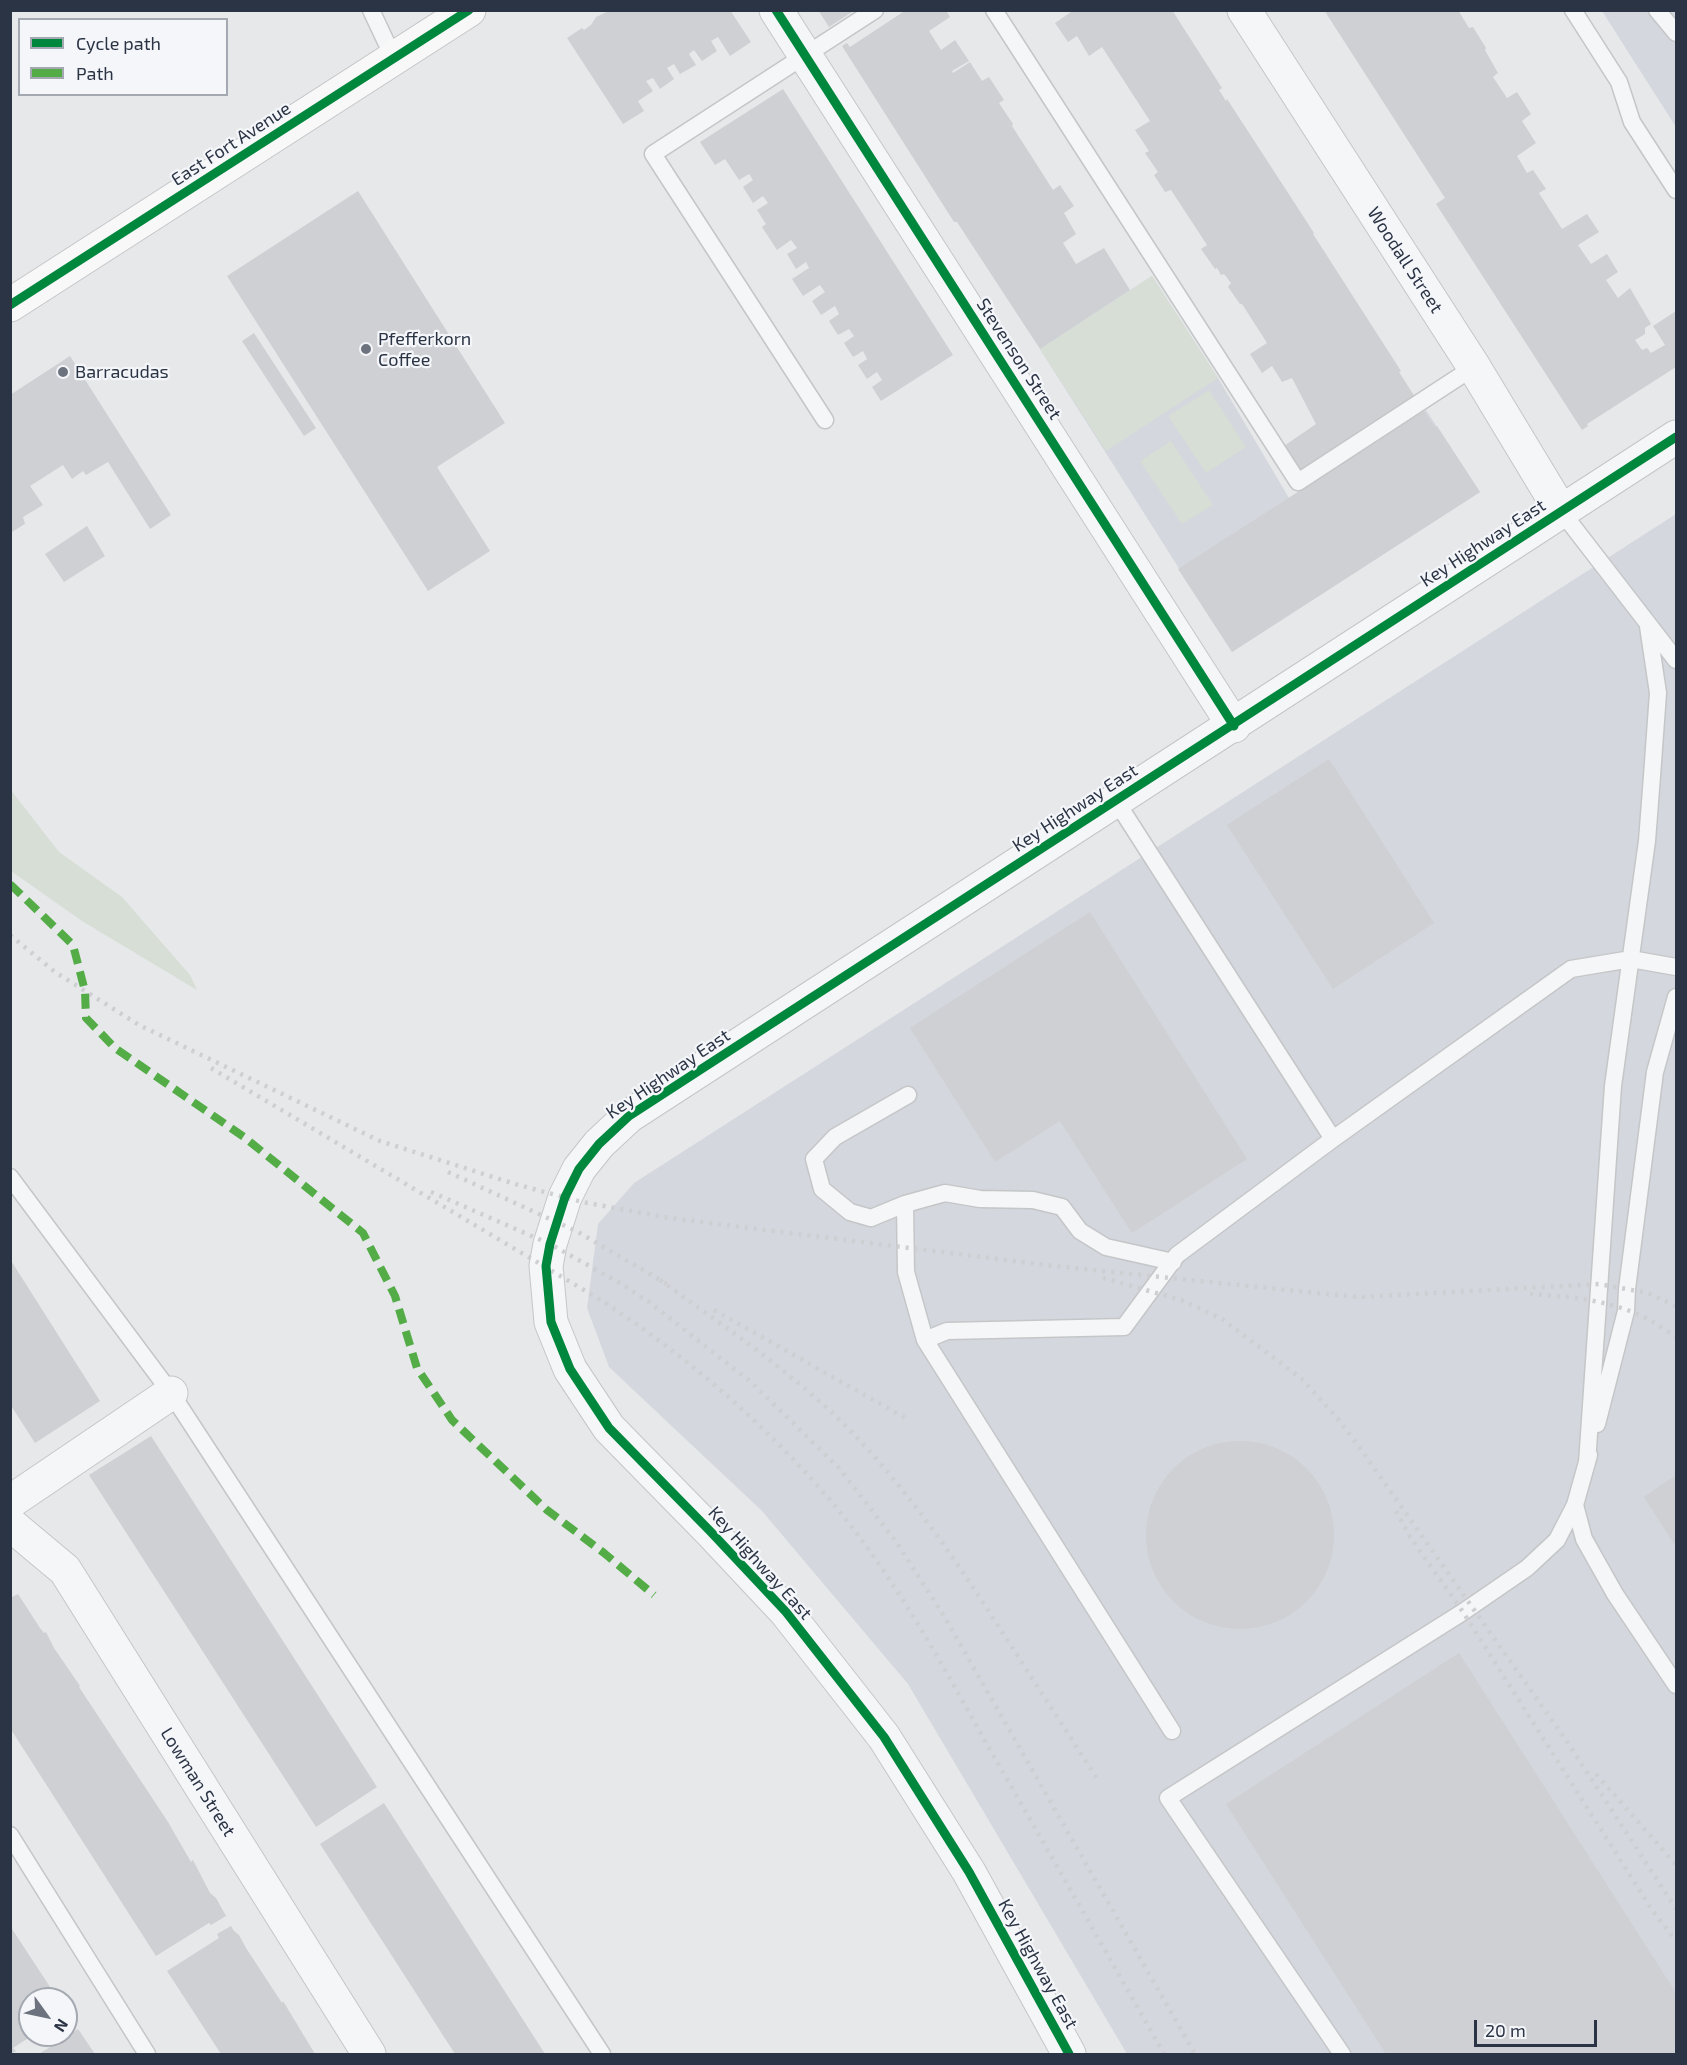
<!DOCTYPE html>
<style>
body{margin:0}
#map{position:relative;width:1687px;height:2065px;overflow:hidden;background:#e6e8ea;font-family:"Exo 2",sans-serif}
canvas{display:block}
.frame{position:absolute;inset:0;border:12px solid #2b3445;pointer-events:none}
.legend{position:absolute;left:18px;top:18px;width:210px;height:78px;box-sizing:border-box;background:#f4f6f9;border:2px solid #a4a8b1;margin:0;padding:8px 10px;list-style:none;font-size:18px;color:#2b3445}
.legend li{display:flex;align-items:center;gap:12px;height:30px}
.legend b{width:30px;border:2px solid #a4a8b1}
.north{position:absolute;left:18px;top:1987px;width:60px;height:60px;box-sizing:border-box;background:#f4f6f9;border:2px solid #a4a8b1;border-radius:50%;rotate:123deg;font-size:16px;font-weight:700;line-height:24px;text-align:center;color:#2b3445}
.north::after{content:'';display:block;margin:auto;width:21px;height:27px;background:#6c737f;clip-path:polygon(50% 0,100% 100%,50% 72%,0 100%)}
.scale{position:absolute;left:1474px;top:2020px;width:123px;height:27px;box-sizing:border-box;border:3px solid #2b3445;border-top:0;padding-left:8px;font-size:18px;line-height:21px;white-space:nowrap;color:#2b3445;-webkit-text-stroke:4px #f4f6f9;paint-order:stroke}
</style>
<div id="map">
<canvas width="1687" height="2065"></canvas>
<div class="frame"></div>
<ul class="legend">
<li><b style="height:8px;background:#00873e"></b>Cycle path</li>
<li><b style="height:8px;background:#54ac47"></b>Path</li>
</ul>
<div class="north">N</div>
<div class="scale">20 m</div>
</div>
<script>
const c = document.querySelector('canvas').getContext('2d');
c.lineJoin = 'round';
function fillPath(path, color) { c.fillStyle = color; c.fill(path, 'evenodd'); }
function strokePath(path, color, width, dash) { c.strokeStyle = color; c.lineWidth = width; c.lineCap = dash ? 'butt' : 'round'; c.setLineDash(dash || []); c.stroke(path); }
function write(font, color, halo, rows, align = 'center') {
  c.font = font + ' "Exo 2",sans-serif'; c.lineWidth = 4.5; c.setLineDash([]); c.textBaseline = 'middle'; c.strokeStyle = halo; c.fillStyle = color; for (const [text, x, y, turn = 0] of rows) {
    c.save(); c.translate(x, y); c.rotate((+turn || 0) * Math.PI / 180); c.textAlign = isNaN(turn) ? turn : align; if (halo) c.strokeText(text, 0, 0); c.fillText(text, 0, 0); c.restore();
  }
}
const built = new Path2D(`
 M1602 11H1676V127Z
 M1152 276 1218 378 1289 498 1426 410 1480 492 1232 652 1040 349Z
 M1676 514V2054H1127L908 1684 762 1511 609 1367 587 1308 598 1224 634 1183Z`);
const green = new Path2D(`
 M1152 276 1218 378 1106 451 1040 349Z
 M1209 390 1246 447 1206 473 1168 416Z
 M1171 441 1213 505 1182 524 1140 461Z
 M10 789 59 852 122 897 190 975 197 990 82 921 11 871Z`);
const building = new Path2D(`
 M611 10H730L751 42 730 56 718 37 711 41 717 51 702 61 694 50 689 54 696 65 680 74 674 64 667 68 674 79 660 89 653 78 646 81 653 91 638 101 644 111 623 124 567 38 582 28 584 30 591 25 596 17Z
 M818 10H851L852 12 829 27Z
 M906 10H946L950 17 929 31 941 50 955 40 969 61 952 71 953 73 970 62 982 81 989 77 1004 100 999 103 1013 124 1012 126 1039 168 1053 190 1060 185 1074 206 1064 213 1076 234 1063 243 1076 264 1104 248 1130 290 1040 349 957 222H954L842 46 847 43 850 47Z
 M1074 10H1172L1222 88 1219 90 1226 101 1227 99 1305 219 1314 233 1313 234 1401 371 1399 372 1415 397 1300 470 1284 446 1316 424 1292 378 1282 382 1272 366 1262 373 1250 354 1267 343 1242 304H1240L1228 287 1231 283 1224 274 1221 275 1217 268 1215 269 1201 249 1207 245 1171 190 1165 192 1154 175 1158 172 1145 153 1149 151 1135 130 1150 121 1102 47 1089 56 1077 36 1068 42 1055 23Z
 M1324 10H1458L1469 28 1473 27 1486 48 1485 50 1498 73 1493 77 1507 98 1517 92 1531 114 1522 121 1536 143 1517 156 1527 173 1533 170 1546 189 1539 193 1562 229 1587 214 1599 232 1578 245 1591 264 1607 254 1618 272 1606 280 1618 298 1630 288 1651 324 1645 328V334L1635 340 1642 350 1647 348 1651 353 1665 345 1653 326 1676 311V367L1587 424 1588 426 1582 430 1436 204 1445 198Z
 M783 89 953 355 881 401 872 387 882 380 877 372 867 379 858 365 867 359 863 351 853 357 844 343 854 336 849 329 838 335 829 321 839 314 835 306 821 315 812 301 825 292 820 285 803 296 792 279 809 268 806 262 796 269 787 254 797 248 791 240 777 250 762 227 766 224 757 210 768 203 763 196 753 203 743 187 753 180 749 174 739 180 725 159 715 165 700 142Z
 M358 191 505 423 437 467 490 551 428 591 227 276Z
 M254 333 316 428 304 436 242 341Z
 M70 356 171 515 150 529 108 462 86 475 83 471 72 479 63 465 30 486 43 505 23 517 25 524 10 533V395Z
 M1424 411 1435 427 1437 426 1480 492 1232 652 1178 569Z
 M87 526 105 556 64 582 45 554Z
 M1329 759 1434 923 1333 989 1227 825Z
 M1090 912 1247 1159 1132 1233 1060 1121 995 1162 910 1028Z
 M10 1259 100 1401 35 1443 10 1404Z
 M151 1436 377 1787 316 1827 89 1475Z
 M1146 1535a94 94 0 1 1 188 0a94 94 0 1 1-188 0Z
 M1676 1475V1547L1644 1497Z
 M18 1594 40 1628 44 1633 46 1632 54 1648 80 1686 79 1687 168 1822 191 1862 193 1860 210 1893 216 1898 226 1916 211 1925 209 1923 156 1956 10 1728V1598Z
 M1459 1653 1676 1993V2054H1386L1226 1804Z
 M384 1803 545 2054H455L320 1844Z
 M10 1926 58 1999H30V2035H33L13 2048 16 2051 11 2054Z
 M231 1926 234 1931 239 1935 246 1948 282 2003 283 2001 315 2054H221L167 1971 219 1938 217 1934Z
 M78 2029 95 2054H39Z`);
const lane = new Path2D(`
 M371 10 394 59
 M994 10 1298 482 1474 367
 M1573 10 1619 82 1632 122 1676 190
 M1657 10 1676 33
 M825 420 653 154 875 10
 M1561 511 1676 660
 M1116 801 1333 1139
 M908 1095 835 1137 814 1159 822 1189 850 1212 871 1218 905 1204 945 1193 980 1199 1033 1200 1062 1207 1080 1231 1106 1247 1173 1262
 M10 1177 171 1393 602 2054
 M905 1204 906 1272 925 1340
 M1597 1424 1626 1311 1627 1289 1655 1072 1676 997
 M1589 1455 1575 1505 1584 1539 1615 1594 1676 1685
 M1587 1463 1613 1086 1647 841 1652 776 1658 693 1648 626
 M1172 1731 925 1340 947 1331 1124 1327 1177 1255 1333 1139 1571 969 1631 959 1676 967
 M10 1835 147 2054
 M1342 2054 1168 1798 1463 1612 1527 1568 1557 1540 1575 1505`);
const street = new Path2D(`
 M776 10 1234 726
 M1244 10 1474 367 1561 511
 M10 1502 171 1393
 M10 1524 65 1570 369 2054
 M1069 2054 969 1872 884 1737 786 1612 710 1531 609 1428 570 1369 551 1322 546 1266 550 1244 565 1197 579 1169 599 1144 629 1116 1676 437`);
const secondary = new Path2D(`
 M10 305 469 10`);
const rail = new Path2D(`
 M10 935 55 972 139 1025 380 1141 515 1184 582 1202 670 1218 1045 1265 1326 1294 1360 1297 1599 1284 1648 1293 1676 1306
 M211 1068 604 1302C681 1353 755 1415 817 1485 887 1563 938 1657 989 1748 1048 1850 1106 1952 1164 2054
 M448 1172 578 1232 667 1284
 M431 1192 550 1244 618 1282 649 1302 751 1382 839 1468 897 1543 944 1616 1195 2054
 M1103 1278 1181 1300 1222 1319 1302 1379 1338 1419 1362 1451 1568 1743 1676 1909
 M660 1280C730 1331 803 1379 861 1442 916 1501 961 1568 1004 1635 1035 1683 1067 1732 1098 1780
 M1530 1294C1567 1296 1606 1300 1640 1315 1653 1321 1665 1330 1676 1337
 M714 1310 909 1420
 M1396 1511 1410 1537 1463 1612 1652 1910 1676 1941
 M1596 1774 1676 1865`);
const quiet = new Path2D(`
 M10 884 73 945 85 991 86 1018 115 1048 244 1137 363 1233 395 1296 417 1368 452 1420 547 1510 604 1553 654 1595`);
const cycleway = new Path2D(`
 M776 10 1234 726
 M10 305 469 10
 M1069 2054 969 1872 884 1737 786 1612 710 1531 609 1428 570 1369 551 1322 546 1266 550 1244 565 1197 579 1169 599 1144 629 1116 1676 437`);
const markers = [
 [366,349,6,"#6c737f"],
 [63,372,6,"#6c737f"]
];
const streetNames = [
 ["East Fort Avenue",231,144,-33],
 ["Woodall Street",1405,260,57],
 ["Stevenson Street",1019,359,57],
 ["Key Highway East",1483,543,-33],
 ["Key Highway East",1075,808,-33],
 ["Key Highway East",668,1074,-34],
 ["Key Highway East",760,1563,48],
 ["Lowman Street",198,1782,58],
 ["Key Highway East",1038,1964,61]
];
const poiNames = [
 ["Pfefferkorn",378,339],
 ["Coffee",378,360],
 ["Barracudas",75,372]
];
fillPath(built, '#d4d7dd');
fillPath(green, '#d6ded6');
fillPath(building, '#ced0d3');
strokePath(lane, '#c4c6c8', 19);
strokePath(street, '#c4c6c8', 35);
strokePath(secondary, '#c4c6c8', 35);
strokePath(lane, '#f5f6f7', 16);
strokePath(street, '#f5f6f7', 33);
strokePath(secondary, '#f8f8f8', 33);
strokePath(rail, '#cecfd2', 4.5, [3, 6]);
strokePath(quiet, '#54ac47', 8, [15, 8]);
strokePath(cycleway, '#00873e', 9);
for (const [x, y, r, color] of markers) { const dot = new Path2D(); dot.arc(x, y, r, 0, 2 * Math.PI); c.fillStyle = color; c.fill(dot); strokePath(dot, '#f4f6f9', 2); }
write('18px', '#2b3445', '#f4f6f9', streetNames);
write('18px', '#2b3445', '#f4f6f9', poiNames, 'left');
</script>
